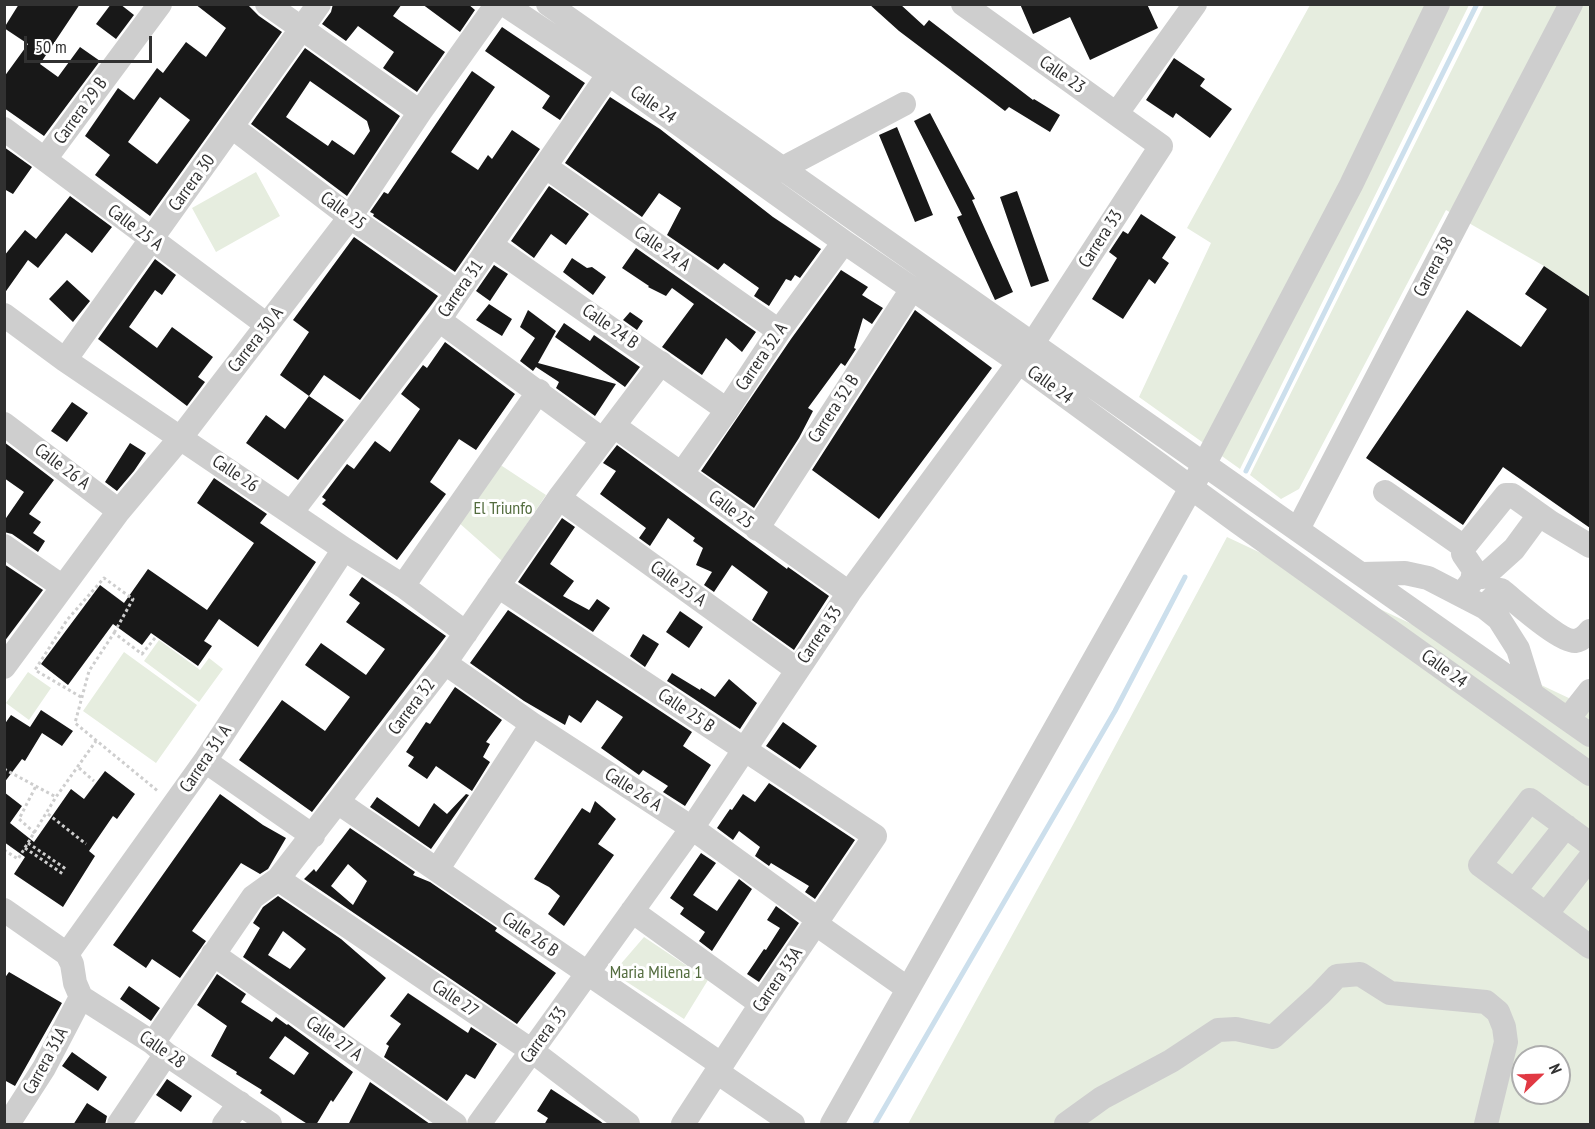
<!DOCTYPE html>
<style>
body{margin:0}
#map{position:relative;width:1595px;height:1129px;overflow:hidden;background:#fff;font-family:"PT Sans Narrow",sans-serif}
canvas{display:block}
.frame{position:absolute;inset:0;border:6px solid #313131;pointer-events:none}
.north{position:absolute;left:1511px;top:1045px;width:60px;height:60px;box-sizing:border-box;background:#fff;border:2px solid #adadad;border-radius:50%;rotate:67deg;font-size:16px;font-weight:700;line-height:24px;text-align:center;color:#313131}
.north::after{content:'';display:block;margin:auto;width:21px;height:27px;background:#e13943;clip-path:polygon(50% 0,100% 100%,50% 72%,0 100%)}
.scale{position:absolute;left:24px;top:36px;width:128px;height:27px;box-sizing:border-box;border:3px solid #313131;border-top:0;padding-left:8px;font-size:18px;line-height:21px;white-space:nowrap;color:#313131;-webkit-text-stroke:4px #fff;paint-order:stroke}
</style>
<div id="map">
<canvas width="1595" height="1129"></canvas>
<div class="frame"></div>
<div class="north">N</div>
<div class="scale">50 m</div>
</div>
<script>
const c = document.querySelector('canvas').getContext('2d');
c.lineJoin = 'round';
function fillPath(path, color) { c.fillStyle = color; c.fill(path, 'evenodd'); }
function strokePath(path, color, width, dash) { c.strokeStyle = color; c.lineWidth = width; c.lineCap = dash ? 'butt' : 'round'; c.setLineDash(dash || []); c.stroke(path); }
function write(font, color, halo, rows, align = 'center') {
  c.font = font + ' "PT Sans Narrow",sans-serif'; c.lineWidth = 6; c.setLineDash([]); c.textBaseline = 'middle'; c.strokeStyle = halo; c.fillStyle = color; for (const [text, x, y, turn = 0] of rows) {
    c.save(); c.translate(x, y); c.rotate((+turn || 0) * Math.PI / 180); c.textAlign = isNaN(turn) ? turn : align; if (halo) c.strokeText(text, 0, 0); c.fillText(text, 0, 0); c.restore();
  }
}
const green = new Path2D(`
 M1310 5H1469L1240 469 1139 397 1211 243 1187 228Z
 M1484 5H1590V297L1544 266 1446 210 1299 489 1281 499 1250 475Z
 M256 172 280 216 216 252 192 208Z
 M499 464 546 495 502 561 458 522Z
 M1227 537 1590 708V1124H908L1075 821ZM1523 1057H1559V1093H1523Z
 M159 640 200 670 209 658 223 669 199 702 144 661Z
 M124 652 197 705 156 763 83 711Z
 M28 672 51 688 29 720 6 703Z
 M644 937 708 980 684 1019 613 973Z`);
const stream = new Path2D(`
 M1246 471 1477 4
 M875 1124 1115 711 1185 577`);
const building = new Path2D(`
 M19 4H80L40 64 58 77 80 47 100 61 44 136 4 108V77L28 44 4 28Z
 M111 4H120L134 15 116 39 96 24Z
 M195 4H247L259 16 282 32 150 216 95 175 110 155 85 136 118 88 134 100 157 68 163 73 186 42 206 57 226 28ZM160 97 190 120 157 164 128 142Z
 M333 4H402L393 16 445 52 417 92 383 68 394 52 358 26 346 41 322 24 331 12Z
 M422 4H468L475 10 460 32Z
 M869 4H900L924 26 929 20 1033 100 1034 99 1060 115 1050 132 1009 107 1005 111 899 31Z
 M1020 4H1147L1158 28 1090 60 1070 17 1033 34Z
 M502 27 585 83 560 120 542 108 550 96 485 51Z
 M305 48 400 116 347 196 251 124ZM310 81 367 121 370 131 354 155 332 140 328 146 286 117Z
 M1174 58 1205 79 1200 86 1232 109 1210 138 1176 113 1173 118 1146 100Z
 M472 71 495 87 451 152 478 170 488 155 492 159 512 130 540 149 455 272 373 216 374 214 370 212 384 192 388 194Z
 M610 97 660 129 773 217 821 249 800 278 795 275 791 281 786 279 769 306 754 296 759 288 724 263 718 270 667 235 681 208 659 193 642 217 565 163Z
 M930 113 975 199 972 200 1013 292 995 300 957 217 962 215 914 121Z
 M897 127 933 215 915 222 879 135Z
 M4 147 32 167 13 194 4 189Z
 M549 186 589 214 566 245 551 234 534 258 511 241Z
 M1017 191 1049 281 1031 287 1000 197Z
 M70 196 112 227 92 253 66 233 38 268 28 260 4 294V256L25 230 36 239Z
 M1141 214 1176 237 1162 258 1169 263 1155 284 1149 279 1123 319 1092 299 1117 258 1109 252 1123 231 1128 234Z
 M354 237 438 296 360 400 324 375 309 396 280 375 309 332 293 320Z
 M636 248 756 332 742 352 726 338 702 375 662 347 694 304 672 288 666 296 648 287 649 286 622 268Z
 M572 258 587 268 592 267 606 277 593 295 563 272Z
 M155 259 176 275 162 295 155 290 129 327 157 348 172 327 213 357 198 377 205 382 187 406 98 339Z
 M494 265 508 274 490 301 476 291Z
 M1544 266 1590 297V528L1503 467 1463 525 1366 458 1467 310 1521 347 1547 309 1525 294Z
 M841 270 868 287 862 295 883 308 872 324 863 318 854 348 856 349 845 366 841 363 808 408 813 411 799 438 754 508 701 471 791 339Z
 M67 280 90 301 73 322 49 299Z
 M489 304 512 319 502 336 476 320Z
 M528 310 556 331 538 363 616 384 595 416 556 388 559 382 536 367 533 371 520 361 535 338 520 327Z
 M915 310 992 368 879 519 812 470Z
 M630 312 643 321 637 330 623 320Z
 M564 323 590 341 594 335 640 367 625 387 555 337Z
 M445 342 515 394 476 450 459 439 430 482 446 494 397 560 322 504 326 500 322 497 347 464 354 469 375 441 390 452 420 409 401 394 423 365 427 368Z
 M309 396 344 420 298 480 246 443 266 415 285 429Z
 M72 402 88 413 67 442 51 431Z
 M4 442 54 480 29 514 41 522 33 533 45 541 38 552 12 534 4 532V521L24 492 4 478Z
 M130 443 146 453 134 471 117 491 105 482Z
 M617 445 787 569 788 567 829 596 794 650 752 620 768 592 732 565 714 592 704 585 712 572 696 565 703 548 693 541 695 538 668 518 650 546 639 538 646 528 600 494 616 471 603 463Z
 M214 478 267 514 260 523 316 562 258 647 219 619 204 641 212 646 198 666 151 633 142 645 113 624 68 685 41 664 100 585 124 603 148 569 207 610 254 543 197 503Z
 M562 518 575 527 550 564 574 581 563 596 589 610 597 599 610 608 593 632 518 582Z
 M4 564 43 590 4 642Z
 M362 577 446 636 312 812 239 760 282 700 325 731 350 697 305 665 321 643 366 675 385 649 346 622 360 603 349 595Z
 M508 610 692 732 683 746 711 765 685 806 663 792 668 786 643 770 639 775 601 748 623 717 597 700 581 723 569 715 565 725 524 701 470 663Z
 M680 611 703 627 689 648 666 632Z
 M643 634 659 644 645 667 630 656Z
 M672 673 700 690 701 688 715 697 729 679 757 703 740 729 667 681Z
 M455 687 502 720 486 742 490 744 483 757 490 762 472 791 436 766 427 779 408 766 414 757 406 752 426 722 430 724Z
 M41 710 73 731 62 746 42 733 25 761 22 759 4 783V725L11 715 30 727Z
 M783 722 817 746 800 769 766 746Z
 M105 771 135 794 117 819 113 816 89 851 95 856 63 907 14 874 25 857 4 842V792L22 806 10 823 34 842 71 789 84 799Z
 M769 783 855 840 815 899 805 892 809 886 771 863 769 866 755 856 760 847 739 831 733 840 717 828 730 809 732 810 743 794 755 802Z
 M220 794 263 825 286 838 268 869 260 874 241 863 192 931 206 941 180 978 152 959 146 968 113 945Z
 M466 794 469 795 431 849 370 807 377 797 419 827 434 803 447 814Z
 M595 801 616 819 598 844 614 855 564 926 548 914 560 896 549 887 534 879 582 808 590 813Z
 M350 828 415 872 413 875 430 882 497 928 495 931 556 973 517 1024 304 879 314 869 316 872ZM348 864 367 881 353 905 331 886Z
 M701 853 716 863 693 895 717 911 739 879 752 889 712 951 699 941 705 932 680 914 684 908 670 898Z
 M278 896 341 939 386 978 344 1028 243 957 260 928 253 923 263 907ZM283 931 306 949 290 969 268 955Z
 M776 906 799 923 759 982 747 974 764 949 766 950 780 928 767 920Z
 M9 972 62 1003 15 1086 4 1080V979Z
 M217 974 246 994 241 1002 272 1022 276 1017 287 1025 288 1024 353 1072 333 1102 331 1100 316 1125H309L298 1118 260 1093 262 1090 236 1074 237 1072 211 1056 227 1026 197 1005ZM285 1036 309 1053 294 1075 269 1058Z
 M129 986 160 1008 151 1021 120 999Z
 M408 993 468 1033 471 1027 497 1044 475 1079 466 1074 447 1101 384 1057 389 1046 386 1044 401 1024 390 1016Z
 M72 1052 107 1077 98 1091 62 1066Z
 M167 1079 192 1096 181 1112 156 1095Z
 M370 1082 430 1124 348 1125Z
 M551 1089 600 1121 605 1125H544L548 1118 537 1111Z
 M87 1103 107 1116 105 1125H73Z`);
const path = new Path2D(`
 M155 638 142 654 114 633 89 671 75 723 159 792
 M81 697 35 670 67 620 104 578 133 599 114 633
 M79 768 94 781
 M4 769 56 797
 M48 814 86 844
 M35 833 19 819 36 786
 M28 843 66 869
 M25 848 63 874
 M4 850 18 859 56 797 96 741`);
const minor = new Path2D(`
 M267 4 420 112
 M504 4 609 74 844 242 1019 362 1238 522 1590 774
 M548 4 1590 735
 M1117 113 1195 4
 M232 127 350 217 458 292
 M4 129 267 325
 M45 159 160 4
 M546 167 779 331
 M768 176 904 104
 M491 245 727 410
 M4 315 65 360 344 549 403 586 466 633
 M439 320 603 440
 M65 360 319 4
 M4 424 119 511
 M614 426 849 593
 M682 473 727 410 779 331 844 242
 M1385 492 1464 547
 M559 498 796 669
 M291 513 439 320 617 62
 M757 529 912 289
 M1298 529 1571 4
 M4 546 63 587
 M1362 574 1405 573 1428 578 1484 607 1499 619 1518 649 1532 694
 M1483 577 1514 549 1539 515
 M403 586 539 391
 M498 586 875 836 761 1004 683 1124
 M1461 595 1472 581 1474 570 1463 554 1464 547 1506 495H1512L1550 522 1590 546
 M1484 607 1501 590C1515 601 1560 642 1575 641 1582 640 1586 636 1590 631
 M445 663 532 724 692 828 819 920
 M4 667 119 511 181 437 350 217 420 112 497 4
 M1568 719 1590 691
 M205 761 313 836
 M339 803 722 1065
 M1590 844 1530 800 1480 865 1590 947
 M437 870 532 724
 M278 879 532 1051 628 1124
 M1515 890 1566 826
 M4 910 67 954
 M632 911 761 1004
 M1547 913 1590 858
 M816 924 907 988
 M213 954 455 1124
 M153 1043 253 897 278 879 445 663 559 498 661 363
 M717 1072 793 1124
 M8 1124 44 1068 81 997
 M119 1124 166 1054
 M224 1124 240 1103
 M270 1124 166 1054 153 1043 81 997 75 983 72 964 67 954 205 761 344 549
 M479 1124 692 828 849 593 1033 343 1161 146 963 4
 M832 1124 1204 465 1351 185 1438 4
 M1066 1124 1102 1098 1171 1061 1218 1030 1236 1029 1273 1037 1320 994 1337 976 1360 974 1390 993 1486 1002 1498 1012 1504 1027 1506 1042 1486 1124`);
const streetNames = [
 ["Calle 23",1062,75,35],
 ["Calle 24",653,105,35],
 ["Carrera 29 B",81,111,-54],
 ["Carrera 30",192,183,-54],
 ["Calle 25",343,211,36],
 ["Calle 25 A",135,228,37],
 ["Carrera 33",1101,239,-57],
 ["Calle 24 A",662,249,35],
 ["Carrera 38",1434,267,-62],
 ["Carrera 31",461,289,-55],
 ["Calle 24 B",610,327,35],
 ["Carrera 30 A",256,340,-52],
 ["Carrera 32 A",762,357,-56],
 ["Calle 24",1050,385,36],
 ["Carrera 32 B",834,409,-57],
 ["Calle 26 A",62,467,37],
 ["Calle 26",235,474,34],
 ["Calle 25",731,510,37],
 ["Calle 25 A",678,584,36],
 ["Carrera 33",820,635,-56],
 ["Calle 24",1444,669,36],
 ["Carrera 32",412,707,-53],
 ["Calle 25 B",686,711,34],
 ["Carrera 31 A",206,759,-56],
 ["Calle 26 A",633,790,33],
 ["Calle 26 B",530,935,35],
 ["Carrera 33A",778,980,-56],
 ["Calle 27",455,999,34],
 ["Carrera 33",544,1035,-54],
 ["Calle 27 A",334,1039,35],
 ["Calle 28",162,1050,35],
 ["Carrera 31A",46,1061,-61]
];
const parkNames = [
 ["El Triunfo",503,509],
 ["Maria Milena 1",656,973]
];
fillPath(green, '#e6eddf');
strokePath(stream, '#ccdfec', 5);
fillPath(building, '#181818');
strokePath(path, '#cecece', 3, [3, 3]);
strokePath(minor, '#cecece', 24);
write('18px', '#313131', '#fff', streetNames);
write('18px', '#536c3e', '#fff', parkNames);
</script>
